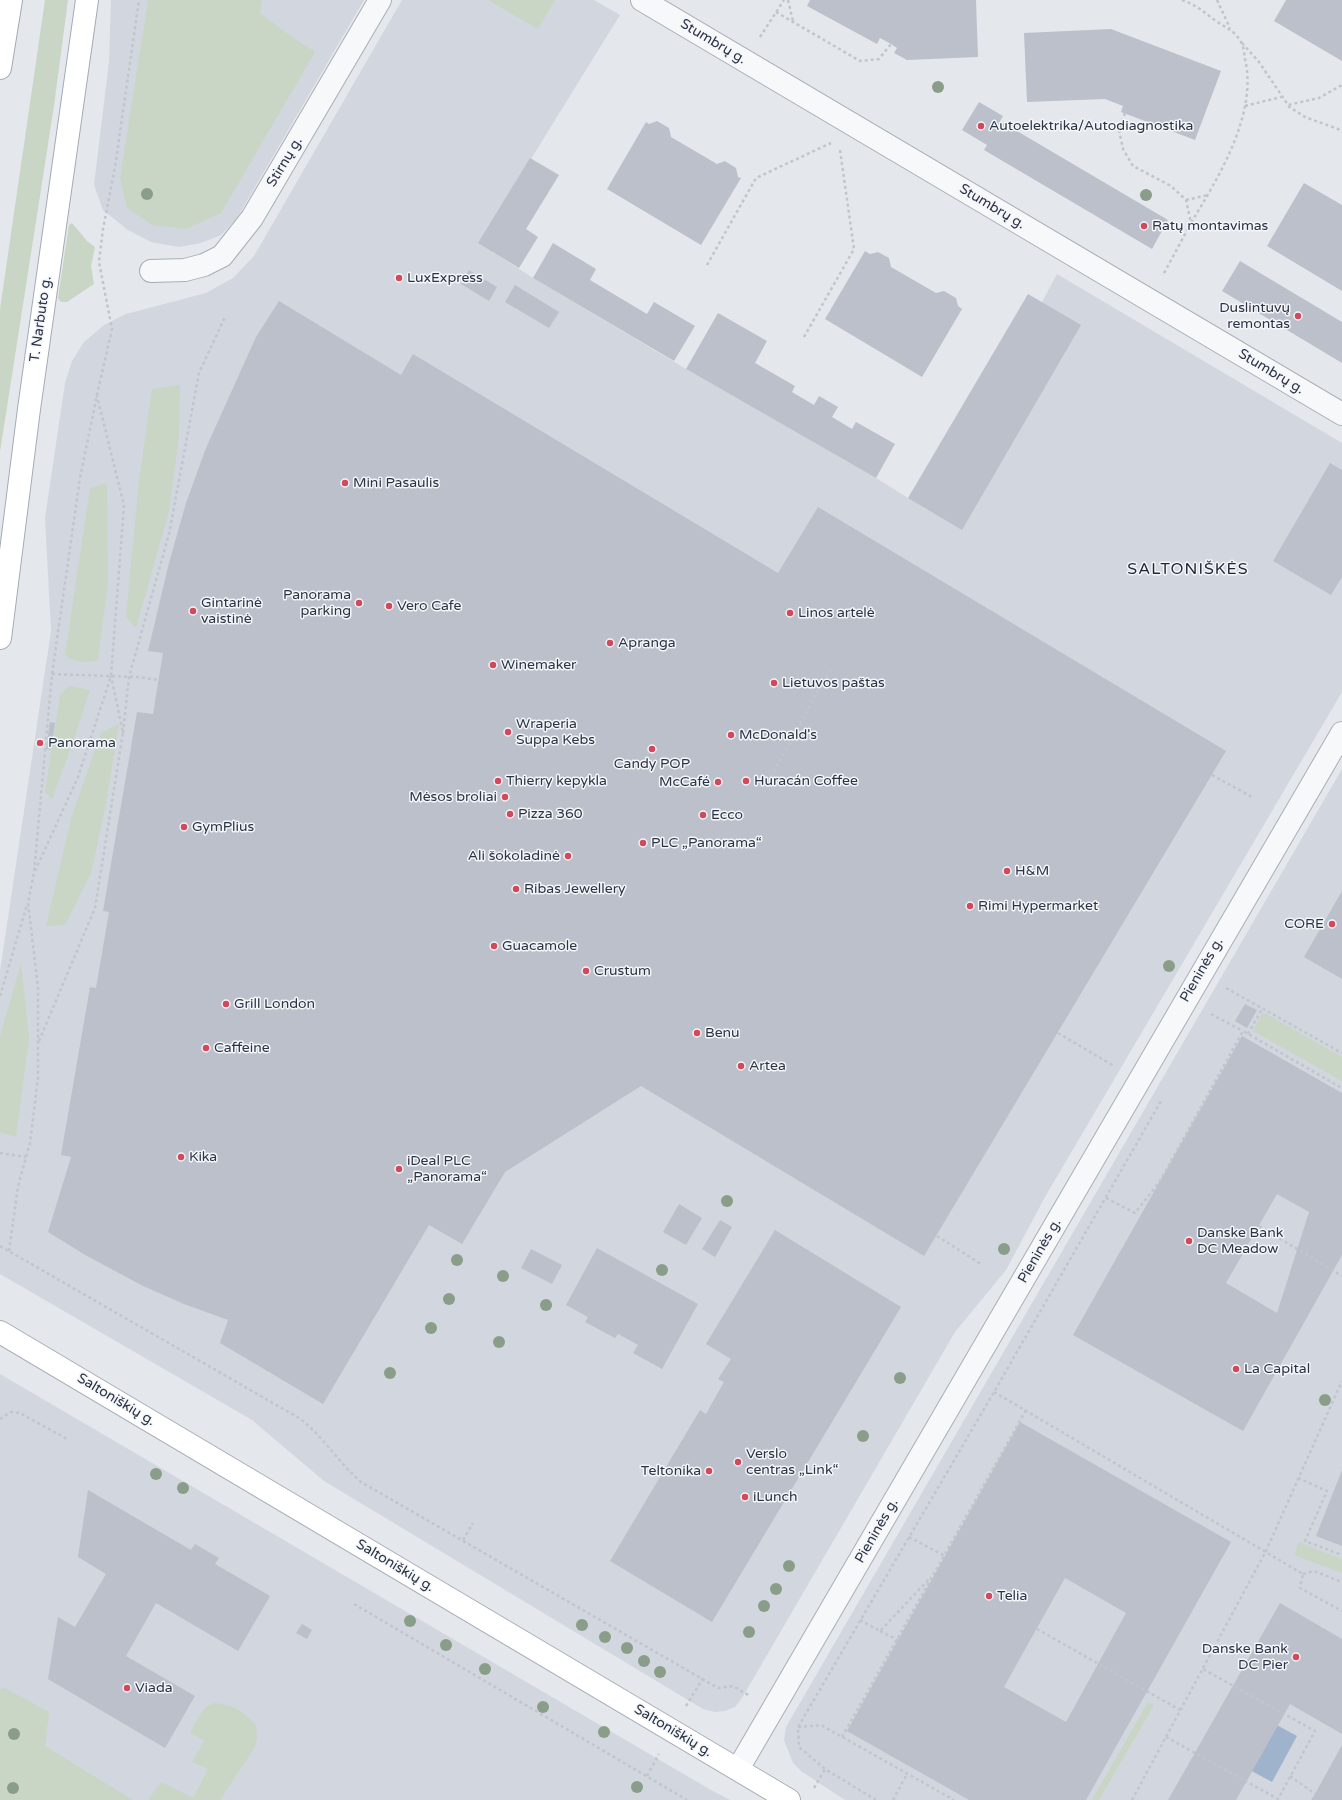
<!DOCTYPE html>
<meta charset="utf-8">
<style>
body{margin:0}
canvas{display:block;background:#e4e7ec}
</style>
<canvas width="1342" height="1800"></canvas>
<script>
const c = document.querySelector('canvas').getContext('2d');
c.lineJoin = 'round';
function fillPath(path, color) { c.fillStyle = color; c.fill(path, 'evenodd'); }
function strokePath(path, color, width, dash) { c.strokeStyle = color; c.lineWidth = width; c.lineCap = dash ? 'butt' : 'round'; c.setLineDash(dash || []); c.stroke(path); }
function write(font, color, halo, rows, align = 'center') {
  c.font = font + ' "Varela Round",sans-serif'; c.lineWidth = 3; c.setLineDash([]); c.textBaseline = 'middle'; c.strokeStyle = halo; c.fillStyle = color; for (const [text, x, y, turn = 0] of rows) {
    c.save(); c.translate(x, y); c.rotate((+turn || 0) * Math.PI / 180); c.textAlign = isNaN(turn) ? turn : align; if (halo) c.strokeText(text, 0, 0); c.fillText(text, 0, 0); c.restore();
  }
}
const built = new Path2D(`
 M111 0H364L237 218 221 235 201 243 179 247 151 242 128 230 103 210 94 185 109 62Z
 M402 0H594L620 15 479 243 533 278 686 369 876 478 908 498 1042 302 1057 274 1342 443V692L1045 1197 1006 1270 955 1332 742 1698 735 1707 725 1711 715 1712 703 1709 324 1481 252 1420 0 1274V971L51 631 45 518 65 383 72 361 84 342 104 325 126 314 206 293 233 278 254 256Z
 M1342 769V1800H845L801 1771 793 1763 784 1740 786 1727Z
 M0 1374 711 1790 730 1800H0Z`);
const green = new Path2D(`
 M45 0H68L54 106 0 452V309Z
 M148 0H262L260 13 288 34 315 52 221 213 186 229 152 225 127 208 120 178Z
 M488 0H555L538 29Z
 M72 223 87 241 95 247 91 266 94 284 67 302H61L58 298 69 225Z
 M180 385 179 436 169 511 136 628 126 617 139 481 152 389Z
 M107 483 108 582 98 660C88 663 74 663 65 655L90 488Z
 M69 686 90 690 73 742 52 799 45 792 60 695Z
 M119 724 106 804 91 873 65 925 46 926 72 815 101 733Z
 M21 963 29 1038 16 1137 0 1132V1037Z
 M1263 1012 1342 1057V1081L1253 1031Z
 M1299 1542 1342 1559V1573L1294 1555Z
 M5 1688 49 1712 45 1746 133 1800H0V1689Z
 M1148 1702 1154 1705 1099 1800H1092Z
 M215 1703C236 1706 241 1710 256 1725L257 1736 255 1747 220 1800H148L161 1782 193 1798 208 1769 192 1762 204 1741 190 1732 205 1707Z`);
const water = new Path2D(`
 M1240 1705 1297 1736 1272 1782 1215 1751Z`);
const building = new Path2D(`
 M810 0H976L978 57 907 60 894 53 897 48 891 44 880 38 877 44 807 6Z
 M1286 0H1342V61L1274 21Z
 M1111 29 1221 71 1195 140 1121 112 1123 106 1105 99 1027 102 1024 33Z
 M979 102 1003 116 1000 121 1168 220 1152 249 984 150 987 145 962 130Z
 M657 121 669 128 671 137 717 164 725 161 736 168 738 177 741 178 701 245 607 189 646 122 649 124Z
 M530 158 559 175 526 229 538 237 519 268 478 243Z
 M1304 183 1342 205V291L1267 246Z
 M553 243 596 269 590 280 647 314 654 302 695 326 674 361 533 278Z
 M865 251 870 254 878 252 889 258 891 267 936 293 944 291 956 298 958 306 962 309 922 377 825 319Z
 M1240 261 1342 322V363L1222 291Z
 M469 270 497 287 489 301 461 284Z
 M515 285 559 312 549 328 505 302Z
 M1028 294 1081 325 962 530 908 498Z
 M279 301 401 375 413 354 778 573 818 507 1226 751 924 1256 641 1086 505 1172 462 1244 429 1225 323 1404 220 1343 228 1320 184 1304 143 1286 87 1256 48 1232 71 1157 61 1155 90 987 96 988 109 912 103 911 137 712 153 714 163 653 148 651 169 563 186 503 206 448 256 337Z
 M718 313 767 341 755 363 795 386 792 392 814 405 819 396 838 407 832 417 852 429 856 422 895 444 876 478 686 369Z
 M1330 463 1342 470V577L1331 595 1273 561Z
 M50 722 55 723 51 750 46 749Z
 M1342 891V979L1304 957Z
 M1245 1004 1257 1010 1247 1028 1235 1021Z
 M1242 1036 1342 1093V1255L1243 1431 1073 1335ZM1277 1194 1309 1212 1277 1313 1226 1283Z
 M679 1204 702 1218 686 1245 663 1232Z
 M720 1220 732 1227 715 1257 702 1249Z
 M775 1230 901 1307 712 1622 610 1561 700 1410 706 1414 724 1382 718 1379 731 1359 706 1344Z
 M597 1248 698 1304 662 1369 633 1353 638 1345 618 1334 615 1338 585 1322 588 1317 566 1305Z
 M531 1249 562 1265 552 1284 521 1268Z
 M1020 1422 1231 1542 1086 1800H969L847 1731ZM1065 1578 1126 1613 1066 1722 1004 1687Z
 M1342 1470V1546L1316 1536Z
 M88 1490 191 1550 195 1544 219 1558 215 1564 270 1596 238 1651 156 1603 126 1656 195 1696 165 1748 48 1679 58 1617 75 1627 106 1574 78 1557Z
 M1280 1603 1342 1639V1734L1290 1704 1236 1800H1168Z
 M302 1624 312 1630 307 1639 296 1633Z
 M1342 1745V1800H1311L1315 1794Z`);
const path = new Path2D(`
 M788 0 793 21
 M1182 0C1195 4 1205 13 1216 21 1226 28 1234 30 1241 42 1244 46 1244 54 1245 59 1258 114 1218 178 1191 223
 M1217 0 1230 28
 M776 12 860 61 879 59 891 44
 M760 37 784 0
 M1242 43 1259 62 1288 105 1319 98 1342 85
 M1245 106 1281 97
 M1288 106 1305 117 1338 129 1342 132
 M1125 113 1119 130 1123 149 1133 166 1171 186 1186 200 1191 223 1163 275
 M1186 200 1208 195
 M707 265 756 178 831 143
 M804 337 854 249 840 150
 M52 674 137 677 159 680
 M123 733 129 677 169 534 199 373 225 317
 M1212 775 1252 797
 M768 782 830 670
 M35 871 78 777 111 676 124 505 97 396
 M1226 988 1342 1053
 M0 996 27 905
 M1211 1014 1243 1031
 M1058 1033 1114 1066
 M1248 1034 1262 1009
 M39 1041 95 908 123 733 111 676
 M0 1153 26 1157
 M1106 1198 1135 1213 1160 1181 1243 1031 1342 1088
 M1259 1226 1342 1276
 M937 1236 981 1264
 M0 1246 299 1418C323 1436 338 1462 361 1482L718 1688 733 1686 750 1696
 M9 1251 18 1186 30 1143 38 1078V987L28 903 34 873 52 674 80 478 97 395 112 329 99 262 103 229 115 167 139 0
 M994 1392 1303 1574 1300 1588 1342 1611
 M0 1419 11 1412 20 1413 67 1439
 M1298 1478 1327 1491 1305 1541 1342 1555
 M909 1537 945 1556
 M463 1540 473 1523
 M1303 1574 1314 1571 1342 1582
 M354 1604 687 1800
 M860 1620 880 1631 931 1577
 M1037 1629 1180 1710
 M880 1631 898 1640
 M686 1706 703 1678
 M798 1727 821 1725 954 1800
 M842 1737 1026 1410
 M1166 1737 1278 1799 1315 1731 1203 1669
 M647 1776 659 1754
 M1290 1776 1315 1794
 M814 1788 825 1769
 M876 1800 825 1769 799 1747 798 1727 994 1392 1161 1101
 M893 1800 907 1774
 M1132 1800 1266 1551 1342 1381`);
const street = new Path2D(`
 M642 0 1342 414
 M151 271 185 270 204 265 222 256 252 218 380 0
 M738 1769C941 1425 1138 1077 1342 733`);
const secondary = new Path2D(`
 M0 1332 789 1800`);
const primary = new Path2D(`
 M0 68 11 0
 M0 638 29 409 87 0`);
const trees = [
 [938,87],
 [147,194],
 [1146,195],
 [1169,966],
 [727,1201],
 [1004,1249],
 [457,1260],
 [662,1270],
 [503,1276],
 [449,1299],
 [546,1305],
 [431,1328],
 [499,1342],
 [390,1373],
 [900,1378],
 [1325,1400],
 [863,1436],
 [156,1474],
 [183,1488],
 [789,1566],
 [776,1589],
 [764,1606],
 [410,1621],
 [582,1625],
 [749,1632],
 [605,1637],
 [446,1645],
 [627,1648],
 [644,1661],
 [485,1669],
 [660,1672],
 [543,1707],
 [604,1732],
 [14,1734],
 [637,1787],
 [13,1788]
];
const markers = [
 [981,126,4,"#d1495b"],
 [1144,226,4,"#d1495b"],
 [399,278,4,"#d1495b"],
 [1298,316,4,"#d1495b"],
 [345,483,4,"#d1495b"],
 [359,603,4,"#d1495b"],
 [389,606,4,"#d1495b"],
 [193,611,4,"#d1495b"],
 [790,613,4,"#d1495b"],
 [610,643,4,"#d1495b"],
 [493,665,4,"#d1495b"],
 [774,683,4,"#d1495b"],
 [508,732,4,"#d1495b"],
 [731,735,4,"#d1495b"],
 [40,743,4,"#d1495b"],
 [652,749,4,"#d1495b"],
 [498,781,4,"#d1495b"],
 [746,781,4,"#d1495b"],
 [718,782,4,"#d1495b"],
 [505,797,4,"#d1495b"],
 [510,814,4,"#d1495b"],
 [703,815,4,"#d1495b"],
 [184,827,4,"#d1495b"],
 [643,843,4,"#d1495b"],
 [568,856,4,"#d1495b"],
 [1007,871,4,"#d1495b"],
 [516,889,4,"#d1495b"],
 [970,906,4,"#d1495b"],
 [1332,924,4,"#d1495b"],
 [494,946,4,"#d1495b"],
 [586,971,4,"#d1495b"],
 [226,1004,4,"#d1495b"],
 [697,1033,4,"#d1495b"],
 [206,1048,4,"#d1495b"],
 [741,1066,4,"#d1495b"],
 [181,1157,4,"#d1495b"],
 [399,1169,4,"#d1495b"],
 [1189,1241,4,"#d1495b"],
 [1236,1369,4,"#d1495b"],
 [738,1462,4,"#d1495b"],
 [709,1471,4,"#d1495b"],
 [745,1497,4,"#d1495b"],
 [989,1596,4,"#d1495b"],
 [1296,1657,4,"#d1495b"],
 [127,1688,4,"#d1495b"]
];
const streetNames = [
 ["Stumbrų g.",713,42,31],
 ["Stirnų g.",285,162,-59],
 ["Stumbrų g.",992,207,31],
 ["T. Narbuto g.",41,319,-82],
 ["Stumbrų g.",1271,372,31],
 ["Pieninės g.",1202,970,-60],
 ["Pieninės g.",1040,1251,-60],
 ["Saltoniškių g.",116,1400,31],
 ["Pieninės g.",877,1531,-60],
 ["Saltoniškių g.",395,1566,31],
 ["Saltoniškių g.",673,1731,31]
];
const poiNames = [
 ["Autoelektrika/Autodiagnostika",989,126],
 ["Ratų montavimas",1152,226],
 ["LuxExpress",407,278],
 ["Duslintuvų",1290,308,"right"],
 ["remontas",1290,324,"right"],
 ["Mini Pasaulis",353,483],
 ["Panorama",351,595,"right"],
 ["parking",351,611,"right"],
 ["Gintarinė",201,603],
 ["vaistinė",201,619],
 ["Vero Cafe",397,606],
 ["Linos artelė",798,613],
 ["Apranga",618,643],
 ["Winemaker",501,665],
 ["Lietuvos paštas",782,683],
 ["Wraperia",516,724],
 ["Suppa Kebs",516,740],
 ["McDonald's",739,735],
 ["Panorama",48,743],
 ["Candy POP",652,764,"center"],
 ["Thierry kepykla",506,781],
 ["Huracán Coffee",754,781],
 ["McCafé",710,782,"right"],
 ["Mėsos broliai",497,797,"right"],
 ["Pizza 360",518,814],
 ["Ecco",711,815],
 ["GymPlius",192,827],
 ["PLC „Panorama“",651,843],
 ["Ali šokoladinė",560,856,"right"],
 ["H&M",1015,871],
 ["Ribas Jewellery",524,889],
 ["Rimi Hypermarket",978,906],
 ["CORE",1324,924,"right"],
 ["Guacamole",502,946],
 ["Crustum",594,971],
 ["Grill London",234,1004],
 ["Benu",705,1033],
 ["Caffeine",214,1048],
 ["Artea",749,1066],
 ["Kika",189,1157],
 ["iDeal PLC",407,1161],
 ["„Panorama“",407,1177],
 ["Danske Bank",1197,1233],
 ["DC Meadow",1197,1249],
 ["La Capital",1244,1369],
 ["Verslo",746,1454],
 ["centras „Link“",746,1470],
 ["Teltonika",701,1471,"right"],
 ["iLunch",753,1497],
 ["Telia",997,1596],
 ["Danske Bank",1288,1649,"right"],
 ["DC Pier",1288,1665,"right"],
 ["Viada",135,1688]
];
const quarterNames = [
 ["SALTONIŠKĖS",1188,570]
];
fillPath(built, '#d2d6de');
fillPath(green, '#c9d6c5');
fillPath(water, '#9fb4cc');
fillPath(building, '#bbc0ca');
strokePath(street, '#a9aeb7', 24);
strokePath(secondary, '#a9aeb7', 24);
strokePath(primary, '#a3abb8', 24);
strokePath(path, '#c2c5cb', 2.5, [3, 3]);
strokePath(street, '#f7f8fa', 22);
strokePath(secondary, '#fff', 22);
strokePath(primary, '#fff', 22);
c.fillStyle = '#899d89';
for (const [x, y] of trees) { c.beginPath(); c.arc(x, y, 6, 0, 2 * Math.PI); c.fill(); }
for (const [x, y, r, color] of markers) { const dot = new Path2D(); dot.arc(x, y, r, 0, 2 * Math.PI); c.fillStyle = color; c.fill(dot); strokePath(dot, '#f4f6f9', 1.5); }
write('14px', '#2b3445', '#f4f6f9', streetNames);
write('14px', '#2b3445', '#f4f6f9', poiNames, 'left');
c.letterSpacing = '1px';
write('16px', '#1d2536', '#f4f6f9', quarterNames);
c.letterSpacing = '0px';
</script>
